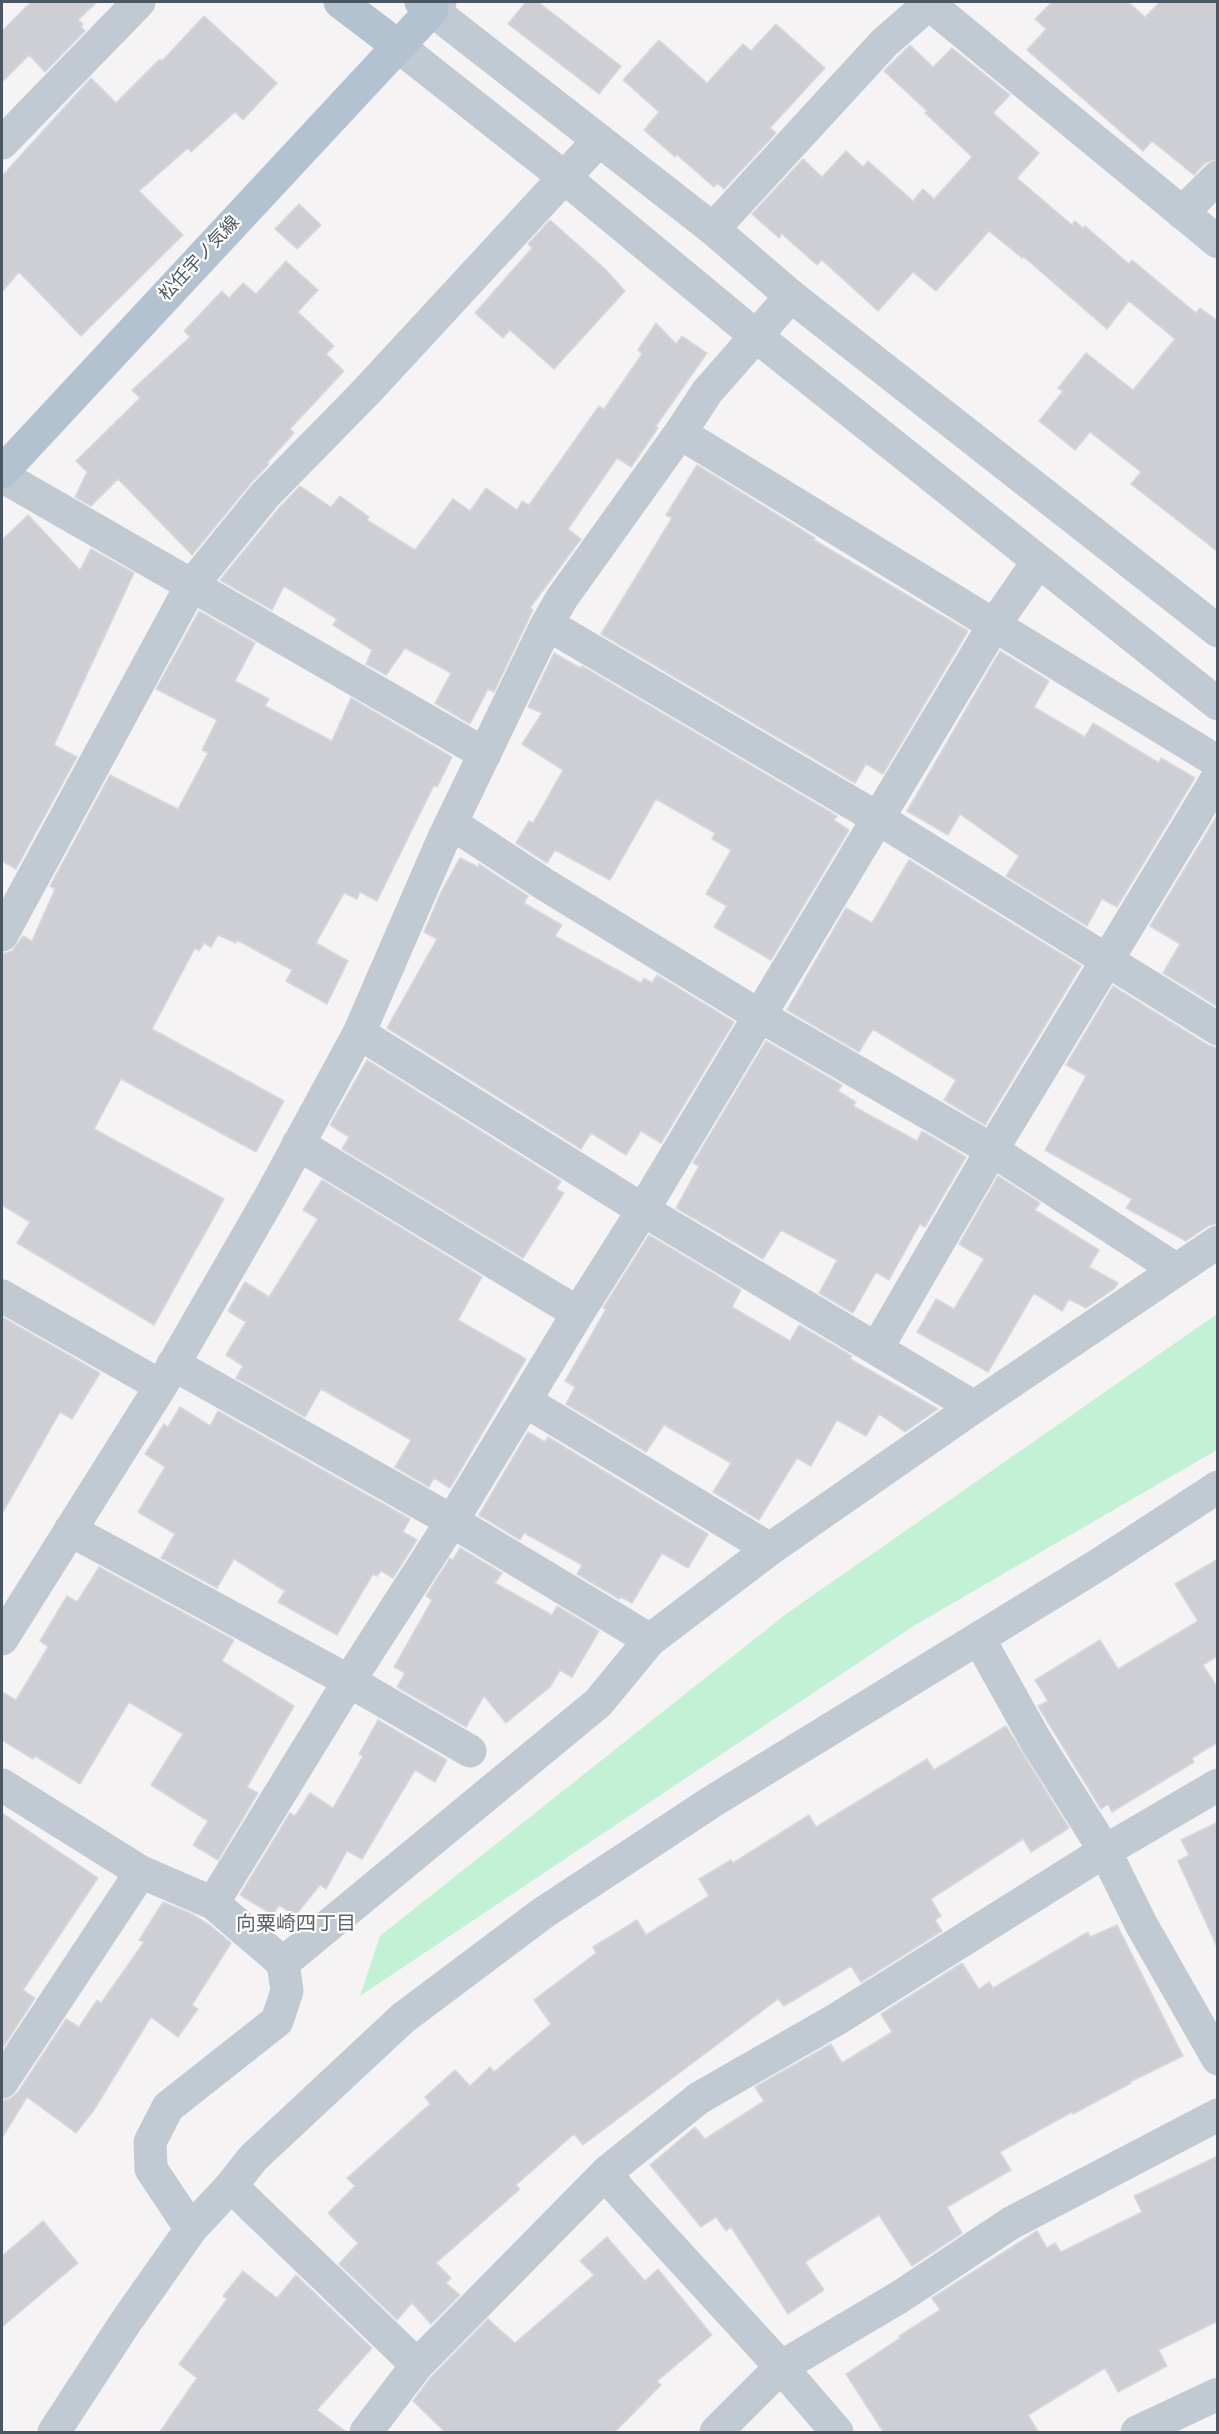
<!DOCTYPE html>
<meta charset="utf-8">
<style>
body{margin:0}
#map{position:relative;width:1219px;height:2434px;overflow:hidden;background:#f5f3f3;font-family:"Titillium Web",sans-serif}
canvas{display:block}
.frame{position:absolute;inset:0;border:3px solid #4a5661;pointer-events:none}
</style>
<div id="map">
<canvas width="1219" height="2434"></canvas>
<div class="frame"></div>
</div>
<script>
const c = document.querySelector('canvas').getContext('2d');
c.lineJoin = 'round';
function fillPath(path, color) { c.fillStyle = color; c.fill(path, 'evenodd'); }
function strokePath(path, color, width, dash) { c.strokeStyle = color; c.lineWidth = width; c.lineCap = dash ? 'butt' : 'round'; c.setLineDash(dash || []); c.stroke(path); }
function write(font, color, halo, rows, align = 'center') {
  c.font = font + ' "Titillium Web","Noto Sans JP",sans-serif'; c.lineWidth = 4.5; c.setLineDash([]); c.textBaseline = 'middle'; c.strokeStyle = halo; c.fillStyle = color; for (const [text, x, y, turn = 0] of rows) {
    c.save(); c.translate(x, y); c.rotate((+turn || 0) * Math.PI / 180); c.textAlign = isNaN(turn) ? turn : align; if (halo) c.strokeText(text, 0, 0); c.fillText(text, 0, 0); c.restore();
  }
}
const green = new Path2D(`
 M1217 1314V1450L915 1625 360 1996 380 1936 786 1614Z`);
const building = new Path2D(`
 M31 2H97L78 20 83 24 81 27 85 31 45 72 29 55 2 82V31Z
 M526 2H538L621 66 599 94 508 24Z
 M1052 2H1128L1145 17 1160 2H1218V159L1205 163 1194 175 1152 141 1143 151 1027 50 1046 29 1035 19Z
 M204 16 277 83 243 120 235 112 191 152 188 148 139 191 183 235 81 336 19 272 2 292V176L91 78 116 103 160 59 162 61Z
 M776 24 825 68 770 128 776 133 724 189 717 183 714 187 677 155 675 157 644 130 659 112 623 80 659 40 707 83 743 44 751 51Z
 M910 45 933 67 952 48 1010 95 993 113 1039 153 1017 178 1072 225 1075 221 1083 228 1085 226 1129 264 1132 260 1196 313 1200 308 1218 321V552L1131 484 1141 472 1090 432 1075 450 1039 421 1063 391 1058 388 1086 353 1133 390 1175 339 1129 301 1107 329 1024 257 1022 258 989 231 936 291 913 272 878 311 822 260 817 265 782 234 779 238 752 214 803 159 822 177 846 151 863 167 868 161 913 201 923 189 934 199 972 157 925 113 927 111 884 71Z
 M299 204 321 225 297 249 275 229Z
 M550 220 605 269 625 291 554 369 510 330 503 338 475 313 532 248 528 244Z
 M286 261 318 290 298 312 334 346 326 354 344 371 290 429 294 433 267 463 269 464 251 483 192 555 118 479 91 506 75 497 87 472 76 461 140 398 132 390 190 337 184 331 222 291 229 298 243 283 256 294Z
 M656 323 676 344 682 336 707 353 656 426 658 428 631 467 617 458 568 529 581 539 530 608 533 610 494 692 488 689 470 724 435 703 451 673 405 648 386 675 366 664 372 650 333 625 337 619 284 586 272 610 220 580 279 508 300 486 331 507 340 496 369 517 367 520 415 550 453 499 470 511 486 488 517 510 522 501 529 505 599 406 604 409 642 354 638 350Z
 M697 465 815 538 814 540 968 631 883 774 866 764 855 783 601 634 672 518 666 515Z
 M28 515 80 570 91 549 134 573 54 745 77 757 16 869 2 861V540Z
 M199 611 255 643 235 681 269 699 265 706 332 741 351 698 452 757 437 787 434 785 377 901 360 892 357 899 344 893 316 943 348 961 327 1004 286 981 292 970 237 940 236 943 218 935 211 947 204 943 199 951 195 948 152 1029 284 1101 256 1152 121 1079 94 1129 224 1199 154 1325 17 1243 30 1222 2 1205V954L12 951 23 936 32 941 55 889 50 886 110 775 178 809 208 753 202 750 217 720 156 689Z
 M1000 651 1049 681 1034 707 1085 737 1093 723 1159 763 1161 758 1195 778 1117 907 1102 899 1087 926 1006 876 1019 856 960 814 948 835 907 811Z
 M554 653 580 668 582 666 837 816 834 820 849 830 771 960 714 927 727 906 706 894 731 850 712 839 715 833 656 799 610 880 555 850 547 863 516 843 529 821 533 823 563 770 522 744 542 713 528 707Z
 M1218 814V1007L1163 973 1180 944 1150 926Z
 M460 858 478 867 479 864 528 896 524 903 562 925 555 936 641 983 644 978 652 983 657 975 734 1022 661 1143 641 1131 626 1155 591 1133 581 1149 387 1028 437 939 424 932 441 892Z
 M909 860 1081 966 985 1125 944 1100 956 1080 873 1029 859 1052 787 1010 846 908 872 923Z
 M1113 986 1208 1045 1218 1048V1223L1208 1226 1186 1241 1126 1208 1132 1199 1045 1150 1086 1076 1066 1065Z
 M766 1041 842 1085 838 1091 856 1102 853 1106 917 1141 922 1131 966 1157 925 1227 920 1224 889 1280 876 1272 853 1313 819 1293 837 1260 781 1230 763 1259 676 1208 699 1166 693 1163Z
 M367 1060 561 1181 556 1189 564 1193 523 1258 342 1149 349 1137 330 1125Z
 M998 1176 1040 1203 1035 1210 1099 1250 1089 1267 1118 1283 1114 1289 1086 1308 1069 1299 1062 1311 1034 1293 988 1372 917 1332 936 1299 954 1309 984 1259 959 1244Z
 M322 1180 482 1277 458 1320 526 1359 450 1488 434 1478 429 1487 395 1467 411 1440 321 1389 305 1417 236 1378 243 1366 226 1355 246 1322 228 1311 245 1282 269 1297 318 1219 303 1210Z
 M649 1235 741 1290 732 1307 790 1341 799 1325 852 1356 850 1359 938 1409 905 1432 879 1414 866 1436 837 1420 811 1466 797 1458 759 1520 713 1492 731 1463 664 1425 646 1452 566 1404 575 1387 565 1381 606 1309 603 1308Z
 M2 1317 100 1373 72 1419 60 1412 2 1514Z
 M180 1407 210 1426 218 1411 410 1519 403 1532 417 1540 393 1578 381 1571 377 1576 373 1574 337 1635 278 1602 285 1591 234 1559 217 1588 161 1558 175 1534 138 1512 165 1467 145 1454 164 1424 168 1427Z
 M528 1432 545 1442 548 1437 708 1534 688 1568 662 1553 632 1603 620 1597 619 1599 577 1574 582 1565 524 1533 520 1540 479 1515Z
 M460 1548 502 1573 495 1583 552 1615 557 1606 599 1631 572 1677 560 1670 550 1687 506 1723 484 1696 466 1727 397 1687 405 1673 394 1667 432 1600 426 1596 450 1558 453 1560Z
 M1218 1559V1656L1203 1665 1218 1688V1742L1192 1758 1194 1762 1112 1812 1108 1804 1101 1809 1038 1706 1048 1701 1035 1680 1100 1640 1118 1669 1198 1621 1175 1584Z
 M99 1567 234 1640 222 1661 294 1706 247 1787 258 1793 218 1860 193 1845 208 1821 151 1785 183 1734 129 1702 80 1784 35 1756 33 1759 2 1740V1692L16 1700 48 1647 40 1641 67 1596 77 1602Z
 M378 1720 447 1760 435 1782 415 1770 362 1859 347 1851 326 1889 320 1885 295 1916 279 1905 273 1915 240 1895 290 1813 295 1816 310 1793 333 1808 363 1756 359 1754Z
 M1006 1726 1069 1828 1031 1852 1023 1839 931 1899 941 1916 935 1920 942 1931 861 1982 851 1966 784 2006 778 1999 583 2145 574 2134 516 2185 520 2189 436 2263 451 2278 446 2283 460 2295 431 2324 412 2303 397 2320 339 2264 358 2243 328 2213 355 2186 347 2178 430 2104 425 2097 455 2070 470 2086 490 2067 494 2072 551 2024 534 2000 596 1953 593 1947 637 1920 646 1935 709 1896 699 1879 731 1860 733 1863 809 1815 816 1827 927 1759 934 1770Z
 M2 1813 98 1878 23 1990 35 1998 2 2049Z
 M1218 1822V1949L1178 1861 1189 1855 1181 1840Z
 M163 1902 192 1914 211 1926 231 1943 192 2005 198 2009 178 2037 151 2017 94 2110 76 2133 27 2097 2 2138V2101L11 2098 18 2092 66 2019 79 2027 97 2000 101 2003 144 1942 139 1940Z
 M1117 1925 1183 2056 1130 2082 1131 2083 1073 2114 1072 2112 1000 2152 1011 2170 947 2207 962 2233 912 2266 879 2215 805 2262 824 2290 788 2314 731 2227 726 2231 716 2217 701 2227 650 2165 695 2127 705 2139 764 2101 755 2087 831 2044 842 2063 892 2032 881 2014 962 1963 979 1989 989 1982 993 1988 1088 1932 1090 1937Z
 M1218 2156V2321L1159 2350 1167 2366 1118 2392 1105 2368 1028 2415 1039 2433H884L846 2374 900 2338 899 2336 940 2310 932 2298 1037 2231 1047 2248 1055 2243 1061 2252 1142 2212 1134 2196Z
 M43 2221 78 2263 2 2327V2256Z
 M607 2237 645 2281 658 2269 712 2335 657 2381 661 2385 614 2433H446L413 2401 431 2377 488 2319 515 2343 594 2275 580 2261Z
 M243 2271 277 2298 296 2275 372 2348 317 2410 348 2433H159L197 2378 179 2364 227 2299 223 2296Z`);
const minor = new Path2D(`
 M929 4 1218 242
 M2 143 139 2
 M1182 213 1218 177
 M713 229 884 43 931 2
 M680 433 1218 762
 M2 476 485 754
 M547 624 879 819 1218 1029
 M451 823 544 884 760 1016 992 1150 1177 1270
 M2 935 191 586 265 495 365 393 599 140
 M359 1033 643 1210 974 1407
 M298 1144 578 1313
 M2 1296 161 1386
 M877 1348 992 1150 1218 777
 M173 1364 452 1521 650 1640 770 1549 974 1407 1218 1242
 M525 1401 770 1549
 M70 1530 349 1681 470 1751
 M2 1639 161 1386 270 1197 359 1033 442 842 547 624 562 598 680 433 707 392 791 296
 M979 1639 1036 1741 1105 1851 1141 1924 1218 2059
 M2 1785 141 1872 213 1903
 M283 1963 598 1703 650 1640
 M2 2082 141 1872
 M608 2171 617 2188 781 2367 837 2432
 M231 2186 417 2365
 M191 2229 151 2169 150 2142 168 2107 277 2021 287 1991 283 1963 213 1903 349 1681 452 1521 578 1313 643 1210 994 625 1038 562
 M366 2432 417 2365 608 2171 699 2098 837 2019 1105 1851 1218 1785
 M716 2432 781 2367 898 2298 1011 2223 1218 2115
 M1137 2432 1218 2394`);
const tertiary = new Path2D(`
 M440 2 432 10 713 229 791 296 1218 631
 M398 46 565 178 756 336 1218 704
 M54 2432 125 2323 191 2229 231 2186 253 2158 403 2018 543 1913 713 1801 1098 1565 1218 1487`);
const primary = new Path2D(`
 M340 2 398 46
 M2 472 432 10 421 2`);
const streetNames = [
 ["松任宇ノ気線",200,259,-47]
];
const neighbourhoodNames = [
 ["向粟崎四丁目",296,1925]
];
fillPath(green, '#c3f1d5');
fillPath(building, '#cdcfd5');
strokePath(building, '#d7d9de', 1.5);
strokePath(minor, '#c1cad2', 33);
strokePath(tertiary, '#c1cad2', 33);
strokePath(primary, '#b3c2d1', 33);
write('18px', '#4a5661', '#fff', streetNames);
write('20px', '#5f6368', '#fff', neighbourhoodNames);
</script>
